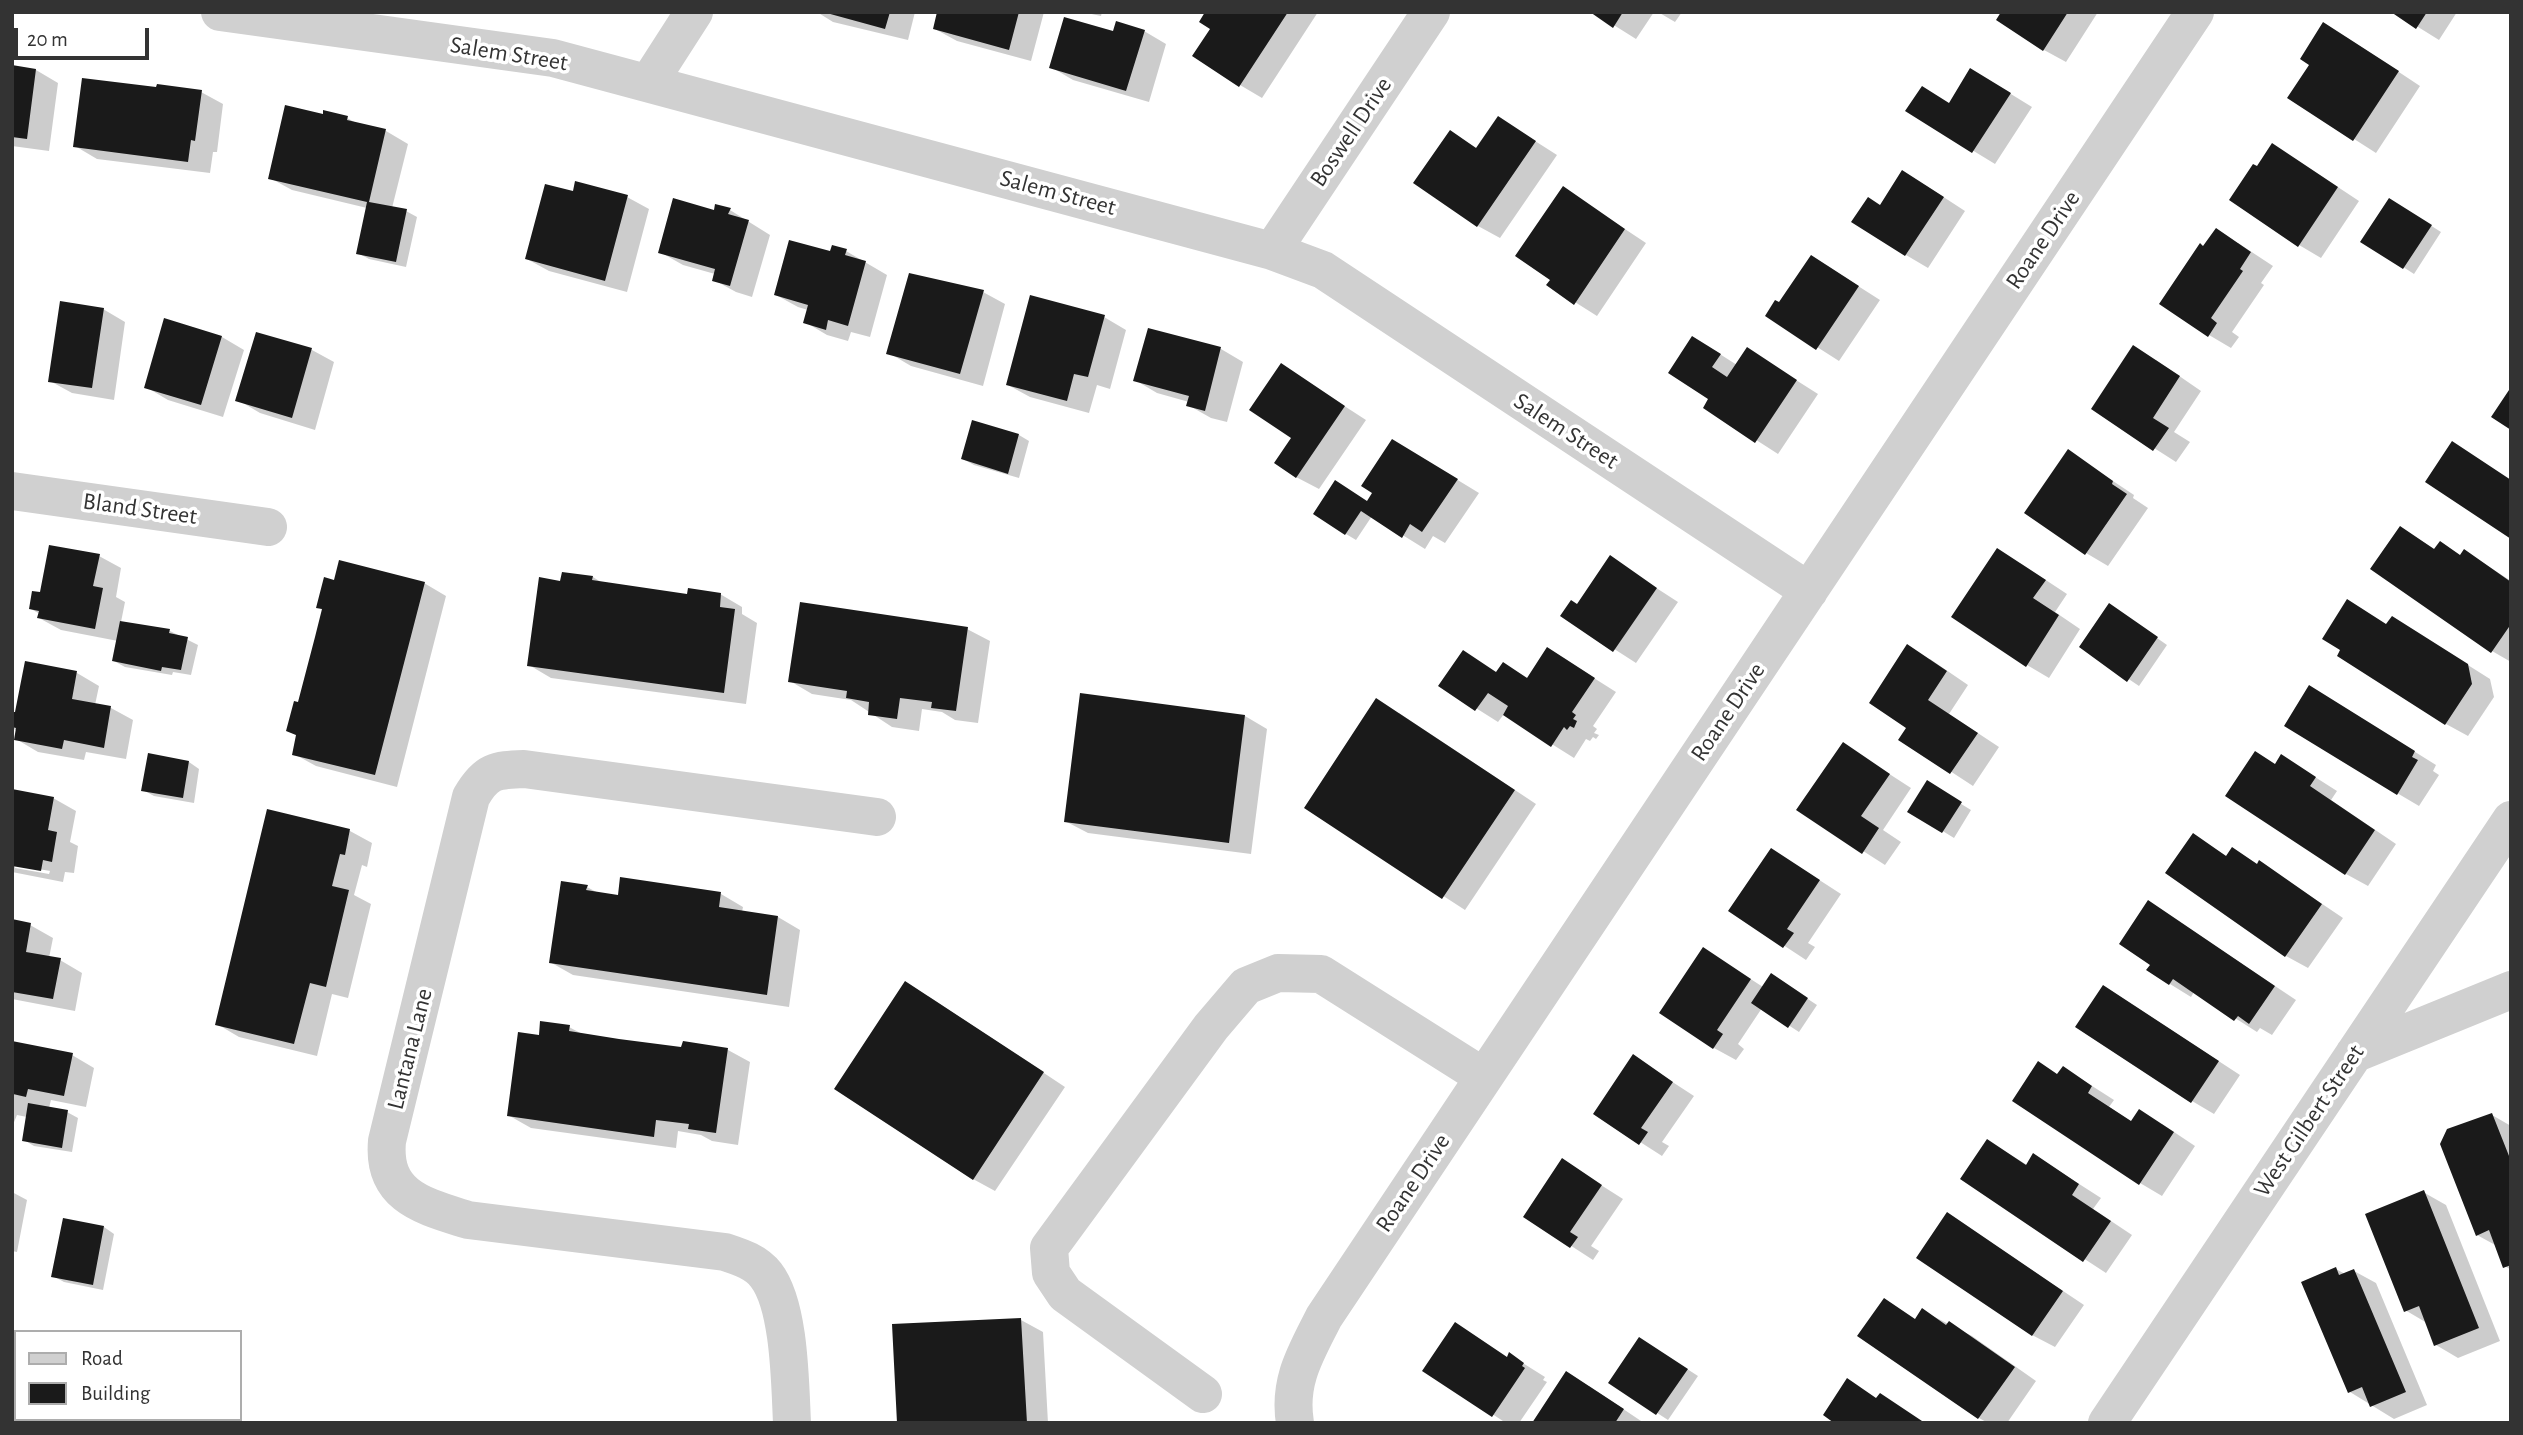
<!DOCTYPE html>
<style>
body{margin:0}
#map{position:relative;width:2523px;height:1435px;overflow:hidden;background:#fff;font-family:"Alegreya Sans",sans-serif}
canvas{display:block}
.frame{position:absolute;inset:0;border:14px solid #333;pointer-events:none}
.legend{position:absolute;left:14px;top:1330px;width:228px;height:91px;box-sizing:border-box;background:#fff;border:2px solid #adadad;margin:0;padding:9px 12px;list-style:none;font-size:21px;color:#333}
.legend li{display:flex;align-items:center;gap:14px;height:35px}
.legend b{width:35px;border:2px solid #adadad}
.scale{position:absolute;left:14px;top:28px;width:135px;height:32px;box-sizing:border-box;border:4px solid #333;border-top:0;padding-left:9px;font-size:21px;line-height:24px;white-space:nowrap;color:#333;-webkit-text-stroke:5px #fff;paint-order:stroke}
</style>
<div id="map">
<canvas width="2523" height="1435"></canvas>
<div class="frame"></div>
<ul class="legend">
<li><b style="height:9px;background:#d0d0d0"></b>Road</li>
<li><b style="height:19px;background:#1a1a1a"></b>Building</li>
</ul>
<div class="scale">20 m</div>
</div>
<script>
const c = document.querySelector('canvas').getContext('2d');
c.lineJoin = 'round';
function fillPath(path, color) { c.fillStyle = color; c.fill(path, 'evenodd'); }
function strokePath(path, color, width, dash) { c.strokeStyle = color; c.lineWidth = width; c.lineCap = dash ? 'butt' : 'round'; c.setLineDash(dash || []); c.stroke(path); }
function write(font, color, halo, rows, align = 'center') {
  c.font = font + ' "Alegreya Sans",sans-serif'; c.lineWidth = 7; c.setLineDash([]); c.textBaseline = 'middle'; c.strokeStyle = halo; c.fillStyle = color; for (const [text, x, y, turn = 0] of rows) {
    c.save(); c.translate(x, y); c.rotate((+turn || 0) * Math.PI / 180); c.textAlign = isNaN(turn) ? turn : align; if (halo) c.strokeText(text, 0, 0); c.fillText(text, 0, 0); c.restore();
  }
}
const shadow = new Path2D(`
 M817 12H915L908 40 833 22Z
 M939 12H1044L1031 61 957 41 935 29Z
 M1082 12H1102L1101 16Z
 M1207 12H1318L1262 98 1240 85 1212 28Z
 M1593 12H1654L1636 39Z
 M1658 12H1682L1675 22Z
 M2010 12H2098L2066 62 2044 50Z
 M2394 12H2457L2439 40Z
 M1144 31 1166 44 1149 102 1073 80 1051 67 1114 34Z
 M2346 37 2420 86 2376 153 2290 98Z
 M12 68 36 70 58 83 49 151 12 146Z
 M1993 83 2032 107 1995 164 1908 111 1950 104Z
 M201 92 223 104 217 152H213L210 173 97 159 75 146Z
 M347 118 358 124 386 131 408 144 392 208 406 211 417 217 406 267 369 259 358 253 367 208 292 190 270 178Z
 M1499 118 1557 155 1500 238 1478 226 1450 132 1478 149Z
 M2294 158 2359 201 2321 258 2299 245 2257 169Z
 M1925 185 1965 211 1928 268 1906 255 1881 207Z
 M1563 188 1646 243 1597 316 1548 285 1552 279Z
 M574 193 627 197 649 209 627 292 549 271 527 259Z
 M2400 206 2441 232 2414 274 2363 241Z
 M730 210 770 235 752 297 736 292 714 280 715 274 683 265 660 252 715 212Z
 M2238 243 2273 266 2261 283 2264 285 2232 332 2239 337 2231 348 2209 335 2204 248Z
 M846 251 887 275 870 337 851 332 848 341 827 335 805 322 808 310 798 307 776 295 831 253Z
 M1833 270 1880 300 1839 361 1767 315 1780 304Z
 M983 292 1005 304 983 386 911 366 889 353Z
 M103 309 125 322 114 400 72 393 50 381Z
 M1104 317 1126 330 1110 389 1097 385 1089 413 1030 397 1008 385Z
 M165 320 222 337 244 350 223 417 168 400 146 387Z
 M1149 330 1221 349 1243 362 1227 422 1211 418 1188 405 1189 402 1157 393 1135 380Z
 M257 334 312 350 334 362 315 430 260 413 238 400Z
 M1747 349 1818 394 1778 454 1705 407 1710 399 1671 373 1715 351 1737 365Z
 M2156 360 2201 391 2174 432 2190 442 2176 462 2093 409Z
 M1281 365 1366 420 1319 489 1296 477 1293 437Z
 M1019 435 1029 441 1019 478 974 465 963 459Z
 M2068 451 2134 495 2133 498 2148 508 2108 566 2086 553Z
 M1415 454 1479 493 1445 543 1433 536 1425 549 1372 516 1356 540 1346 534V488L1368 503Z
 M2401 528 2436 550 2440 543 2461 556 2465 551 2511 581V662L2492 651Z
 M99 556 121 568 116 597 125 602 121 622 170 631 198 645 191 675 173 672 172 675 125 667 114 661 118 641 61 630 39 618 40 614 31 609 41 594Z
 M1610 558 1678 602 1636 663 1563 616 1578 606Z
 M2020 563 2067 594 2055 612 2080 629 2049 678 2027 665Z
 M563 574 593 577 604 584 689 596 720 594 742 607V614L757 623 746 704 551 678 529 665 562 583Z
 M336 582 424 583 446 596 397 787 316 766 294 754 298 736 288 731 299 704 323 610 318 607Z
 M2120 612 2167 645 2139 686 2081 647Z
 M967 629 990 641 978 723 955 720 942 712 922 709 919 731 892 727 851 700 812 694 790 681Z
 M2393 630 2414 631 2490 679 2494 697 2468 736 2446 724Z
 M1548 649 1616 692 1593 726 1597 729 1594 733 1599 735 1596 739 1593 737 1590 741 1586 739 1574 758 1504 714 1498 722 1441 686 1463 652 1497 673 1504 664 1529 679Z
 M1930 659 1968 685 1949 714 1999 747 1973 786 1901 739 1908 727Z
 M26 663 77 673 99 686 95 705 111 708 133 720 126 759 86 752 84 760 38 752 16 739 17 731 12 728V714H17Z
 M2332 700 2436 765 2433 771 2439 775 2419 806 2397 793Z
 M1399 713 1536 804 1465 910 1306 807Z
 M1245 716 1267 729 1251 854 1088 833 1065 821Z
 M1843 744 1911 788 1883 830 1901 842 1885 865 1799 810Z
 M2282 756 2337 791 2331 800 2396 844 2368 886 2346 874 2276 765Z
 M189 762 199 769 194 803 154 796 143 790Z
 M1927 783 1971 810 1954 838 1910 811Z
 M12 791 53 798 76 811 70 842 78 846 74 873 65 872 63 882 12 872ZM15 865 50 871 49 874 15 868Z
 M268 811 350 831 372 843 367 867 362 865 354 895 371 904 348 998 332 994 317 1056 239 1037 217 1024Z
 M2193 835 2228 857 2233 850 2259 865 2260 862 2343 918 2308 968 2286 956Z
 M1793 863 1841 894 1808 943 1815 947 1806 960 1730 910Z
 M587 887 600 894 619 897 721 894 743 907 742 912 778 917 800 930 789 1007 573 975 550 962Z
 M2149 902 2296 1000 2272 1035 2260 1028 2257 1032 2194 992 2191 997 2170 984 2152 965Z
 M12 921 30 925 53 938 49 958 60 960 82 973 75 1011 12 999Z
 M1704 949 1763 987 1782 982 1817 1005 1799 1032 1762 1008 1738 1044 1744 1049 1736 1060 1714 1048Z
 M928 996 1065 1087 995 1191 973 1179Z
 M2125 1000 2240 1075 2214 1114 2192 1101Z
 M569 1027 584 1035 682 1049 728 1050 750 1062 738 1145 712 1141 701 1135 678 1131 676 1148 531 1128 508 1115 540 1037Z
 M12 1043 72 1055 94 1068 86 1107 51 1100 49 1108 67 1112 78 1118 72 1152 34 1146 24 1140 27 1117 17 1115 12 1127Z
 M1634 1057 1694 1096 1662 1142 1669 1146 1662 1156 1595 1113Z
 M2064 1068 2114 1100 2109 1107 2132 1122 2162 1124 2195 1146 2162 1196 2140 1183 2059 1075Z
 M2492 1115 2511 1126V1270L2505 1266 2497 1246 2477 1235Z
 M1988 1141 2027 1165 2034 1155 2101 1198 2093 1209 2132 1235 2106 1273 1962 1179Z
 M1563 1161 1623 1199 1591 1246 1599 1251 1593 1260 1525 1216Z
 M12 1192 27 1200 17 1252 12 1251Z
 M2423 1192 2446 1205 2500 1341 2458 1358 2436 1345 2427 1323 2405 1310Z
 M1948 1214 2084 1305 2055 1347 2032 1335Z
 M104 1227 114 1234 103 1290 64 1282 53 1276Z
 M2336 1269 2345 1274 2354 1271 2376 1283 2427 1405 2394 1419 2350 1392Z
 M1923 1311 1972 1336 2036 1381 2007 1423H1988L1979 1418 1860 1335 1916 1320Z
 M1021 1320 1043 1332 1048 1423H899Z
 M1650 1345 1698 1376 1668 1420 1611 1383Z
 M1510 1355 1545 1377 1543 1380 1547 1382 1519 1423H1506L1425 1370 1508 1358Z
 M1589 1386 1644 1423H1535Z`);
const building = new Path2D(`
 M823 12H890L885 29Z
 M937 12H1019L1009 50 933 29Z
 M1205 12H1288L1239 87 1192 56 1210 29 1199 22Z
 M1590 12H1623L1613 28Z
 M2001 12H2068L2043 51 1996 20Z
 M2391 12H2427L2416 29Z
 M1064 17 1113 31 1116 21 1145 30 1126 91 1049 68Z
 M2323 22 2399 71 2353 141 2287 98 2309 65 2300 59Z
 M12 65 36 69 27 139 12 137Z
 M1970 68 2011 93 1972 153 1905 111 1922 86 1949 103Z
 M82 78 156 87 157 84 202 90 195 141 191 140 188 162 73 147Z
 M285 105 323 114V110L348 116 347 120 386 129 369 202 407 209 396 262 356 254 367 202 268 179Z
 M1498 116 1536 141 1477 227 1413 183 1450 130 1476 148Z
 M2272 143 2338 187 2298 247 2229 200 2253 164 2257 166Z
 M1902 170 1944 197 1905 256 1851 222 1868 197 1880 205Z
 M575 181 628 195 605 281 525 259 545 184 573 191Z
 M1563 186 1625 229 1574 305 1546 285 1550 280 1515 256Z
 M673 198 714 210 715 204 731 208 728 214 749 220 730 286 712 281 715 269 658 253Z
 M2389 198 2432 225 2403 269 2360 242Z
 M2216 228 2251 252 2240 269 2243 271 2211 318 2217 323 2208 337 2159 304 2200 243 2203 246Z
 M789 240 830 251 832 245 847 249 845 255 866 261 848 326 828 320 826 330 803 323 808 305 774 295Z
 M1811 255 1859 286 1816 350 1765 316 1775 300 1779 302Z
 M909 273 984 290 960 374 886 354Z
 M1030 295 1105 315 1088 377 1074 374 1067 401 1006 385Z
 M60 301 104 308 92 388 48 382Z
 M164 318 222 336 201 405 144 388Z
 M1148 328 1221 347 1205 411 1186 406 1189 396 1133 381Z
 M256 332 312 348 292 418 235 401Z
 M1692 336 1721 354 1712 367 1727 377 1747 347 1797 380 1755 443 1703 408 1708 399 1668 373Z
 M2133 345 2180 376 2153 418 2169 428 2153 451 2091 409Z
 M1281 363 1345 406 1296 478 1274 463 1291 438 1249 410Z
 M2511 387V430L2491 417Z
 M972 420 1019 434 1008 474 961 459Z
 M1392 439 1458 479 1422 532 1410 524 1402 538 1361 511 1345 535 1313 514 1335 480 1367 501 1372 493 1361 486Z
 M2452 441 2511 480V539L2425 482Z
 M2068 449 2113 481 2112 484 2127 494 2085 555 2024 513Z
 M2400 526 2434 549 2440 541 2460 555 2464 549 2511 582V624L2491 653 2370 569Z
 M49 545 100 554 93 586 103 588 95 629 37 618 39 611 29 609 32 591 40 592Z
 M1997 548 2046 580 2033 598 2059 615 2026 667 1951 617Z
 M1610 555 1657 588 1613 652 1560 616 1571 600 1577 604Z
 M339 560 425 582 375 775 292 755 296 735 286 731 294 701 298 702 315 637 322 609 316 608 324 577 334 580Z
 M562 572 593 576 592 580 687 594 688 588 721 593 720 607 735 609 724 693 527 666 539 577 560 581Z
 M2347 599 2386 624 2392 616 2468 664 2472 684 2445 725 2337 656 2340 650 2322 639Z
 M800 602 968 627 956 711 931 708 932 702 900 698 897 719 868 715 869 702 846 698 847 691 788 682Z
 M2109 603 2158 637 2127 682 2079 647Z
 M120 621 170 629 169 633 188 637 181 670 162 667 161 671 112 661Z
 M1907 644 1947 671 1928 700 1978 733 1950 774 1898 740 1906 728 1869 703Z
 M1547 647 1595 678 1572 712 1576 715 1573 719 1577 721 1574 728 1570 726 1567 730 1564 727 1551 747 1503 715 1508 706 1488 693 1475 711 1438 686 1463 650 1496 672 1503 662 1527 678Z
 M25 661 77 671 72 699 111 706 104 748 64 740 62 749 14 740 16 728 12 727V712H15Z
 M2309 685 2415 751 2412 757 2418 760 2397 795 2284 726Z
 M1080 693 1245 715 1229 843 1064 822Z
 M1376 698 1515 790 1442 899 1304 808Z
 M1843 742 1890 774 1861 816 1879 828 1862 854 1796 810Z
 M2255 751 2275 764 2281 754 2316 777 2310 786 2375 830 2345 875 2225 796Z
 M148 753 189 761 183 798 141 791Z
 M1927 780 1962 802 1942 833 1907 812Z
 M12 789 54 797 48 830 57 832 52 862 43 860 41 871 12 866Z
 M267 809 350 829 345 855 340 854 332 886 349 890 326 987 310 983 294 1044 215 1025Z
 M2193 833 2226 856 2232 847 2257 864 2259 860 2322 904 2285 957 2165 873Z
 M1771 848 1820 880 1787 929 1794 933 1783 948 1728 911Z
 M620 877 721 892 719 907 778 916 767 995 549 963 561 881 588 885 586 890 618 895Z
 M2148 900 2275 986 2249 1024 2238 1016 2234 1021 2173 979 2169 985 2146 970 2150 965 2119 944Z
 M12 919 31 923 26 952 61 958 53 999 12 992Z
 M1703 947 1751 979 1717 1030 1723 1034 1713 1049 1659 1013Z
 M1771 973 1808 998 1788 1028 1751 1003Z
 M905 981 1044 1072 973 1180 834 1089Z
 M2103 985 2219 1061 2191 1103 2075 1027Z
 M540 1021 570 1025 569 1031 619 1039 681 1047 683 1041 728 1048 716 1133 688 1129 689 1124 656 1120 654 1137 507 1116 518 1032 539 1035Z
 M12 1041 73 1053 64 1096 28 1089 26 1097 13 1094Z
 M1633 1054 1673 1082 1641 1128 1648 1132 1639 1145 1593 1114Z
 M2038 1061 2057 1074 2063 1066 2092 1086 2088 1093 2131 1121 2139 1109 2174 1132 2139 1185 2012 1101Z
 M28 1103 68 1110 62 1148 22 1141Z
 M2492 1113 2511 1161V1265L2503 1268 2489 1230 2476 1236 2440 1144 2447 1129Z
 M1987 1139 2026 1165 2033 1153 2079 1184 2072 1195 2111 1221 2083 1262 1960 1179Z
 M1562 1158 1602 1185 1570 1232 1578 1237 1570 1248 1523 1217Z
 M2424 1190 2479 1328 2434 1346 2419 1306 2404 1312 2365 1214Z
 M1947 1212 2063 1291 2032 1336 1916 1258Z
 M63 1218 104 1226 93 1285 51 1277Z
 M2336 1267 2339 1275 2354 1269 2406 1392 2370 1407 2362 1387 2348 1393 2301 1282Z
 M1884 1298 1915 1319 1922 1308 1946 1325 1949 1321 2015 1367 1978 1419 1857 1336Z
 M1021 1318 1027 1423H897L892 1324Z
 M1455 1322 1507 1357 1509 1352 1524 1363 1522 1366 1525 1368 1492 1417 1422 1371Z
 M1639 1337 1688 1369 1656 1415 1608 1383Z
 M1566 1371 1624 1409 1615 1423H1532Z
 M1847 1378 1876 1398 1880 1393 1925 1423H1834L1823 1415Z`);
const minor = new Path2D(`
 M220 12 553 58 1272 251 1323 270 1809 591
 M649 82 694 12
 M1272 251 1431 12
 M12 491 268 527
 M2354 1054 2511 990
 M1203 1394 1065 1294 1051 1273 1049 1248 1211 1027 1246 986 1278 973 1321 974 1484 1077
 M792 1423C790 1384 790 1306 766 1275 756 1262 740 1257 725 1252L468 1220C424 1206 382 1197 387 1141L471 797C486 771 495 770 524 769L877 817
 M1295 1423C1288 1381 1306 1353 1324 1317L2195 12
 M2107 1423 2511 820`);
const streetNames = [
 ["Salem Street",509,54,9],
 ["Boswell Drive",1351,132,-56],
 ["Salem Street",1058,193,15],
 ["Roane Drive",2043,240,-56],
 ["Salem Street",1566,431,33],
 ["Bland Street",140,509,8],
 ["Roane Drive",1728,712,-56],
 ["Lantana Lane",410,1049,-76],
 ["West Gilbert Street",2309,1121,-56],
 ["Roane Drive",1413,1183,-56]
];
fillPath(shadow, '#0003');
fillPath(building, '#1a1a1a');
strokePath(minor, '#d0d0d0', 38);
write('24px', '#333', '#fff', streetNames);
</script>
